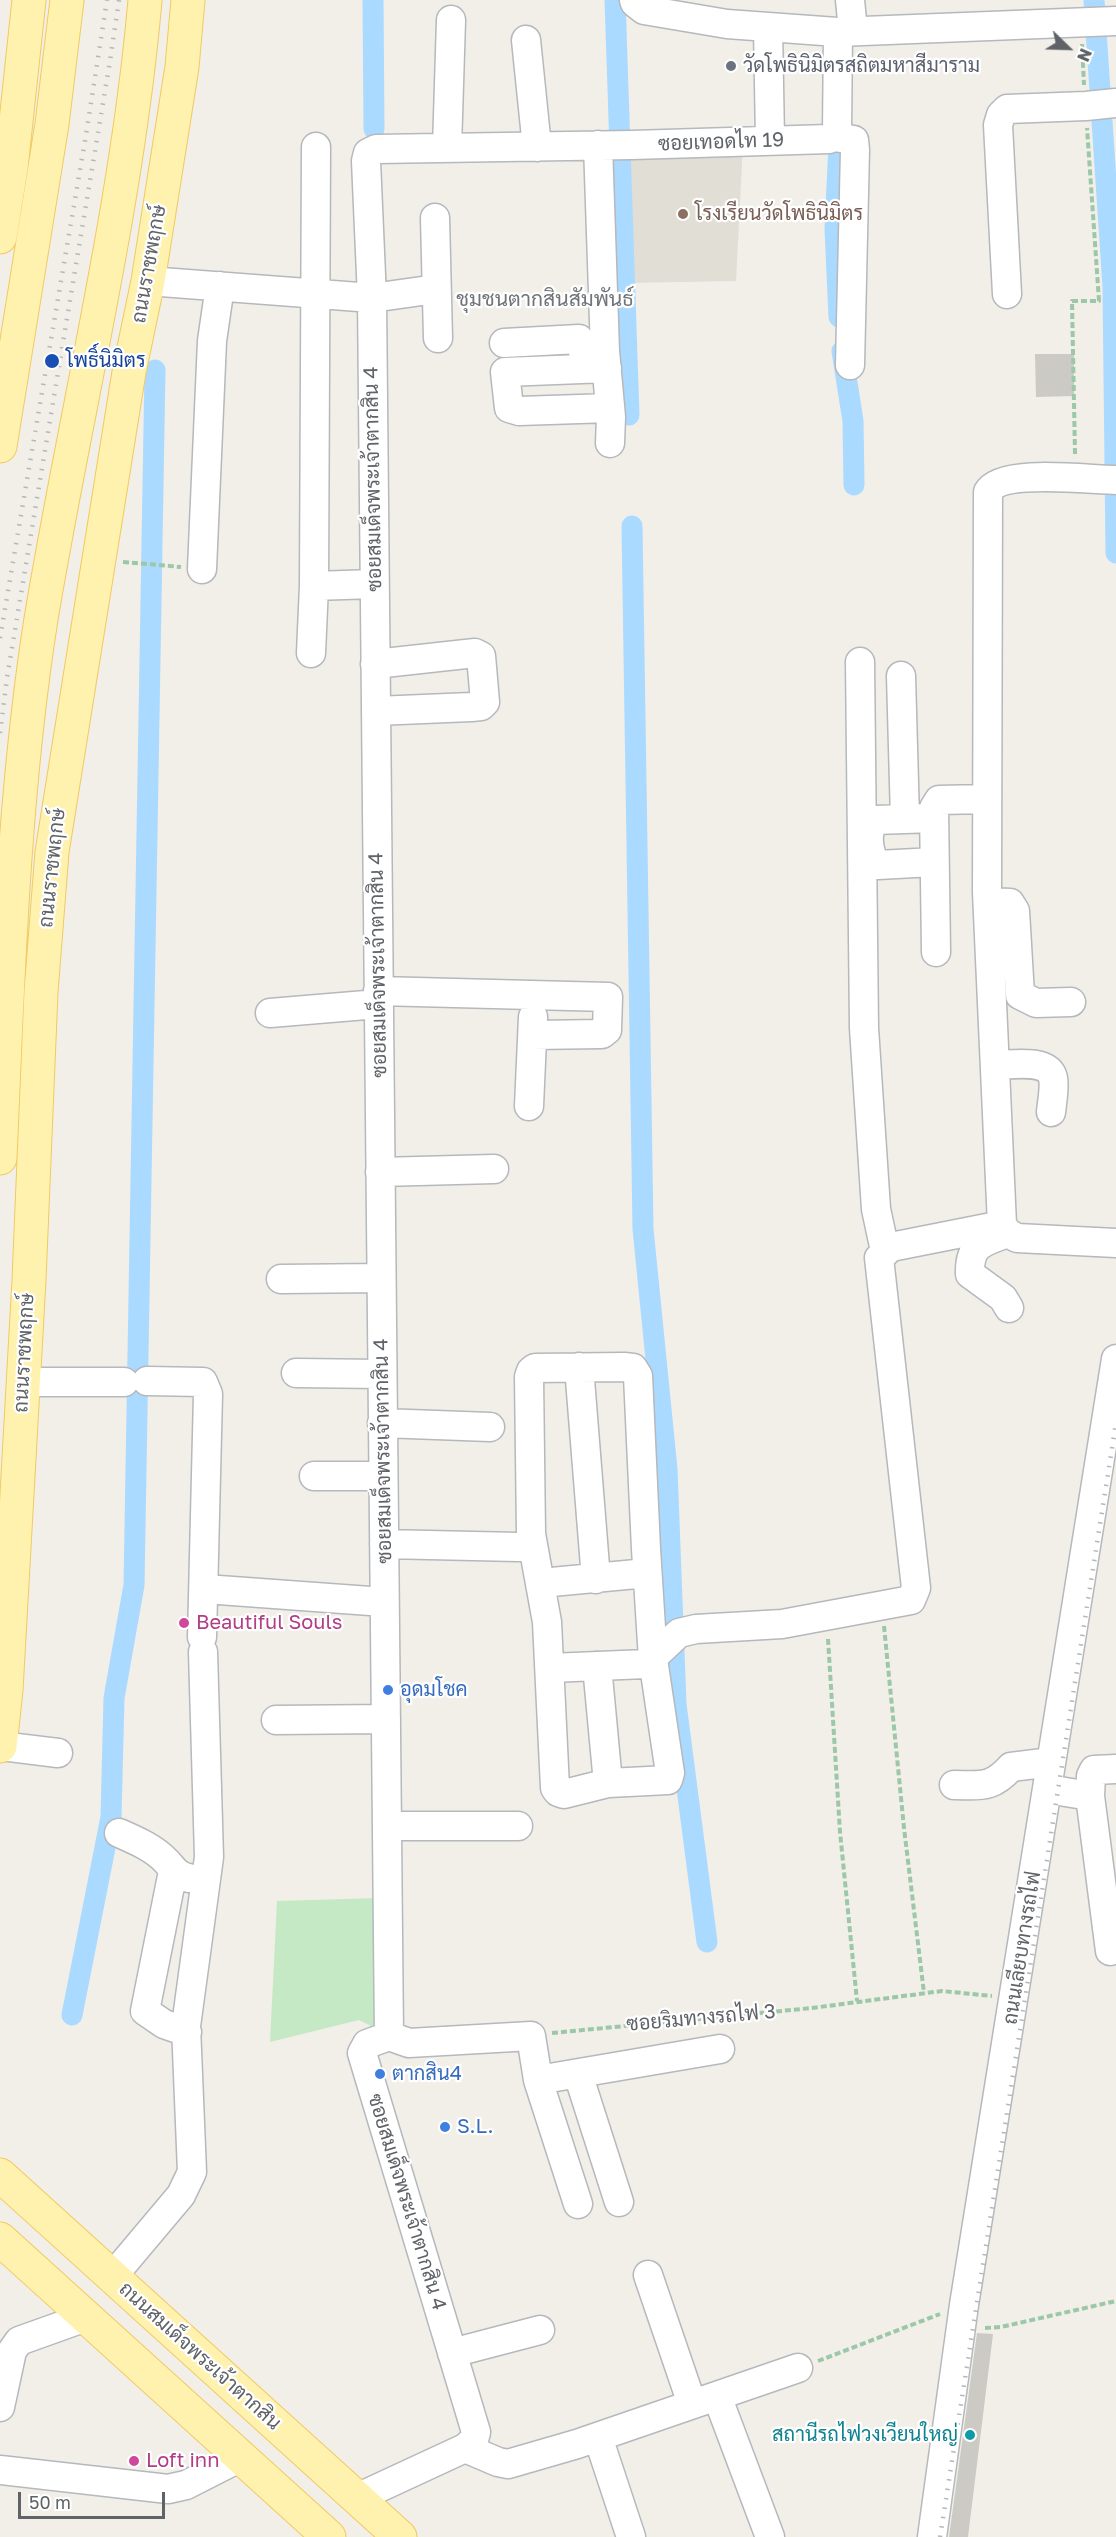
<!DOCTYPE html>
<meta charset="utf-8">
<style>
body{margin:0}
#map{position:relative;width:1116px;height:2537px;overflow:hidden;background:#f1efe8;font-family:"Golos Text",sans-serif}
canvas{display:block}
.north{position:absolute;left:1038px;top:18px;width:60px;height:60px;-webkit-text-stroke:4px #fff;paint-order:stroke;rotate:113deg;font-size:16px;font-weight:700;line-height:24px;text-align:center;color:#5f6368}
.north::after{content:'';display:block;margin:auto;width:21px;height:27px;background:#5f6368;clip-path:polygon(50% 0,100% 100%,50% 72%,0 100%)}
.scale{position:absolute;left:18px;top:2492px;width:147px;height:27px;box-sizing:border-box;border:3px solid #5f6368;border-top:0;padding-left:8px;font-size:18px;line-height:21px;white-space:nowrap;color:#5f6368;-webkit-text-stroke:4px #fff;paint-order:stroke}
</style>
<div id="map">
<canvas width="1116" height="2537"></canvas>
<div class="north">N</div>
<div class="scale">50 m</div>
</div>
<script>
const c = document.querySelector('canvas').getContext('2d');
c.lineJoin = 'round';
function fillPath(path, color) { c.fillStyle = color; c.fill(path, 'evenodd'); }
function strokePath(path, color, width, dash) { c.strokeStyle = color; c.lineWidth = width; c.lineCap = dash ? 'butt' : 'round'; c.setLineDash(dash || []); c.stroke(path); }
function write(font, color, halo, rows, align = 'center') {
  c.font = font + ' "Golos Text",Sarabun,sans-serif'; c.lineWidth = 4.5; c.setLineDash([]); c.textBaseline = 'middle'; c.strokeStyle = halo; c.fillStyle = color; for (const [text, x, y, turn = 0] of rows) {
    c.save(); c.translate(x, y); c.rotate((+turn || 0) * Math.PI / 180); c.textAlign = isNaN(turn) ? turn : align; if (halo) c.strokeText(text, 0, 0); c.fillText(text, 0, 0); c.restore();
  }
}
const education = new Path2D(`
 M743 145 736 281 627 283 626 148Z`);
const green = new Path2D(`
 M380 1898 381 2031 359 2020 270 2042 277 1901Z`);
const canal = new Path2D(`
 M373 0 374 129
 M615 0 629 415
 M1094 0 1113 287 1116 553
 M839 317 835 229 840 123
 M842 351 853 421 854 485
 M632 526 643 1229 667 1469 676 1704 707 1942
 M72 2015 111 1817 114 1698 134 1585 155 370`);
const building = new Path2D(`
 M1035 354H1074V396L1036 397Z
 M977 2333 993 2334 968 2537H949Z`);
const path = new Path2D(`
 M1082 44 1084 85
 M1075 454 1072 301H1099L1087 128
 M123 562 181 567
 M884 1626 904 1828 924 1993
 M828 1639 840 1832 857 2001
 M552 2033 812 2008 942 1991 992 1996
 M985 2328 1001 2327 1116 2301
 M818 2361 940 2314`);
const minor = new Path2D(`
 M634 0 635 3 644 10 727 24 837 32
 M850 0 853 31
 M768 28 770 140
 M526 40 537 147
 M834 137 854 140 855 150 850 365
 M598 145 605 351 611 417 610 443
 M447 148 451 20
 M435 218 438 338
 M148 281 372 298 436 289
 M1007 294 998 125 1001 115 1007 109 1086 106 1116 103
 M504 343 579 339 583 345 584 368
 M607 368 505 372 509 408 519 411 610 408
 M1116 480C1089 480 1001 468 988 492L987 892 1002 1225 1008 1233 1017 1238 1116 1243
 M202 569 212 341 220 286
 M314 586 374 584
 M311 653 314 586 316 147
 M860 662 864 1028 876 1209 885 1251
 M375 664 475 653 481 656 485 702 481 706 471 707 376 711
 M901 676 905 819
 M934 818 875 820C865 832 868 854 878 865L934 862
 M988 902 1010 903 1015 911 1020 995 1036 1003 1071 1002
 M936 952 934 808 939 800 987 799
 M378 991 608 997 607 1030 602 1034 533 1035
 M270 1013 378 1004
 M995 1065C1010 1065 1048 1058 1053 1078 1055 1087 1052 1102 1051 1112
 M529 1106 533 1017
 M380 1172 494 1169
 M1008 1233C983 1242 969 1244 970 1274L1003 1298 1009 1308
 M281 1279 381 1278
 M579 1367 596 1579
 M624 1367 633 1368 638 1376 646 1549 653 1659 670 1773 668 1780 608 1783 564 1794 558 1792 555 1788 547 1622 531 1534 529 1377 531 1371 535 1368Z
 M296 1373 382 1374
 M147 1381 203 1382 208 1394 202 1637
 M23 1382H124
 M382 1423 490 1427
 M314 1476H383
 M384 1544 518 1547 533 1545
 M541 1583 647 1573
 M205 1589 384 1602
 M597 1666 608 1783
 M550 1668 646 1664 679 1633 696 1629 782 1624 911 1600 916 1588 879 1258 891 1247 1002 1225
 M276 1720 386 1719
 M0 1746 58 1753
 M954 1785C981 1785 991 1789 1011 1767L1051 1762
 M1047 1789 1090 1796 1091 1776 1094 1770 1116 1769
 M1090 1796 1110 1951
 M387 1826H518
 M119 1833C135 1840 154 1848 166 1861 174 1869 177 1876 189 1878
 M173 1871 145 2011 164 2024 187 2032
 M389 2036 409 2043 531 2036 538 2080 578 2204
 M578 2074 619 2202
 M538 2080 720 2049
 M648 2275 692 2404
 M112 2277 181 2195 192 2172 186 2026 209 1857 203 1652
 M452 2353 540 2330
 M717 2396 770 2537
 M0 2407 12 2351 19 2341 86 2317
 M598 2437 631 2537
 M465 2448 498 2462 508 2464 577 2444 798 2368
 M0 2470 168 2489 186 2485 241 2457
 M357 2498 465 2448 474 2440 476 2432 362 2053 367 2044 389 2036 372 298 366 161 368 153 376 149 632 145 829 139 837 132 838 32 1116 21
 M932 2537 964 2305 1116 1359`);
const major = new Path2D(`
 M0 237 11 168 29 0
 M0 446 52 124 67 0
 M0 1158C8 978 13 797 41 619 75 414 127 208 145 0
 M0 1746 6 1690 29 1280 41 992 52 852 129 372 148 281 182 67 188 0
 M0 2175 400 2537
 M0 2239 329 2537`);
const rail = new Path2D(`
 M0 638 86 135 107 0
 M0 733 7 678 110 61 119 0
 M940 2537 1116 1423`);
const markers = [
 [731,66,6,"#6b7280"],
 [683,214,6,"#8d6e63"],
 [52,361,8,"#1a4fb4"],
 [184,1623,6,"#d1479c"],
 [388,1690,6,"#3f7fe0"],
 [380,2074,6,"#3f7fe0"],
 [445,2127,6,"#3f7fe0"],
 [970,2435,6,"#0f9aa8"],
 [134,2461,6,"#d1479c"]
];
const worshipNames = [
 ["วัดโพธินิมิตรสถิตมหาสีมาราม",743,66]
];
const streetNames = [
 ["ซอยเทอดไท 19",721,142,-2],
 ["ถนนราชพฤกษ์",149,264,-80],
 ["ซอยสมเด็จพระเจ้าตากสิน 4",373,479,-91],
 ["ถนนราชพฤกษ์",52,868,-84],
 ["ซอยสมเด็จพระเจ้าตากสิน 4",378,965,-91],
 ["ถนนราชพฤกษ์",24,1353,-87],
 ["ซอยสมเด็จพระเจ้าตากสิน 4",383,1451,-91],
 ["ถนนเลียบทางรถไฟ",1022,1948,-81],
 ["ซอยริมทางรถไฟ 3",701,2018,-5],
 ["ซอยสมเด็จพระเจ้าตากสิน 4",407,2202,73],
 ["ถนนสมเด็จพระเจ้าตากสิน",200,2356,42]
];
const educationNames = [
 ["โรงเรียนวัดโพธินิมิตร",695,214]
];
const transitNames = [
 ["โพธิ์นิมิตร",66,361]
];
const hotelNames = [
 ["Beautiful Souls",196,1623],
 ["Loft inn",146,2461]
];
const shopNames = [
 ["อุดมโชค",400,1690],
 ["ตากสิน4",392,2074],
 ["S.L.",457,2127]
];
const cultureNames = [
 ["สถานีรถไฟวงเวียนใหญ่",958,2435]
];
const neighbourhoodNames = [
 ["ชุมชนตากสินสัมพันธ์",545,299]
];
fillPath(education, '#e1ded6');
fillPath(green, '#c5e8c5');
strokePath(canal, '#aadaff', 21);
fillPath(building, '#cccac5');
strokePath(minor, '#b5b8bc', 31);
strokePath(major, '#f2c960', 35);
strokePath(path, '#9cc7a9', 4, [6, 3]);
strokePath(minor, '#fff', 28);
strokePath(major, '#fff2af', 33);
strokePath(rail, '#b6b7b8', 4.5, [1.5, 8]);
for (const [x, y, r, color] of markers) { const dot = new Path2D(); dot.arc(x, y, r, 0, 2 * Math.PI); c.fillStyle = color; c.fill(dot); strokePath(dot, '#fff', 2); }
write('20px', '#5b616d', '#fff', worshipNames, 'left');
write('20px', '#5f6368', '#fff', streetNames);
write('20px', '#785e54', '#fff', educationNames, 'left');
write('20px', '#164399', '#fff', transitNames, 'left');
write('20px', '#b23c85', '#fff', hotelNames, 'left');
write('20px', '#366cbe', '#fff', shopNames, 'left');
write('20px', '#0d838f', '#fff', cultureNames, 'right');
write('21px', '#70757a', '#fff', neighbourhoodNames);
</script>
